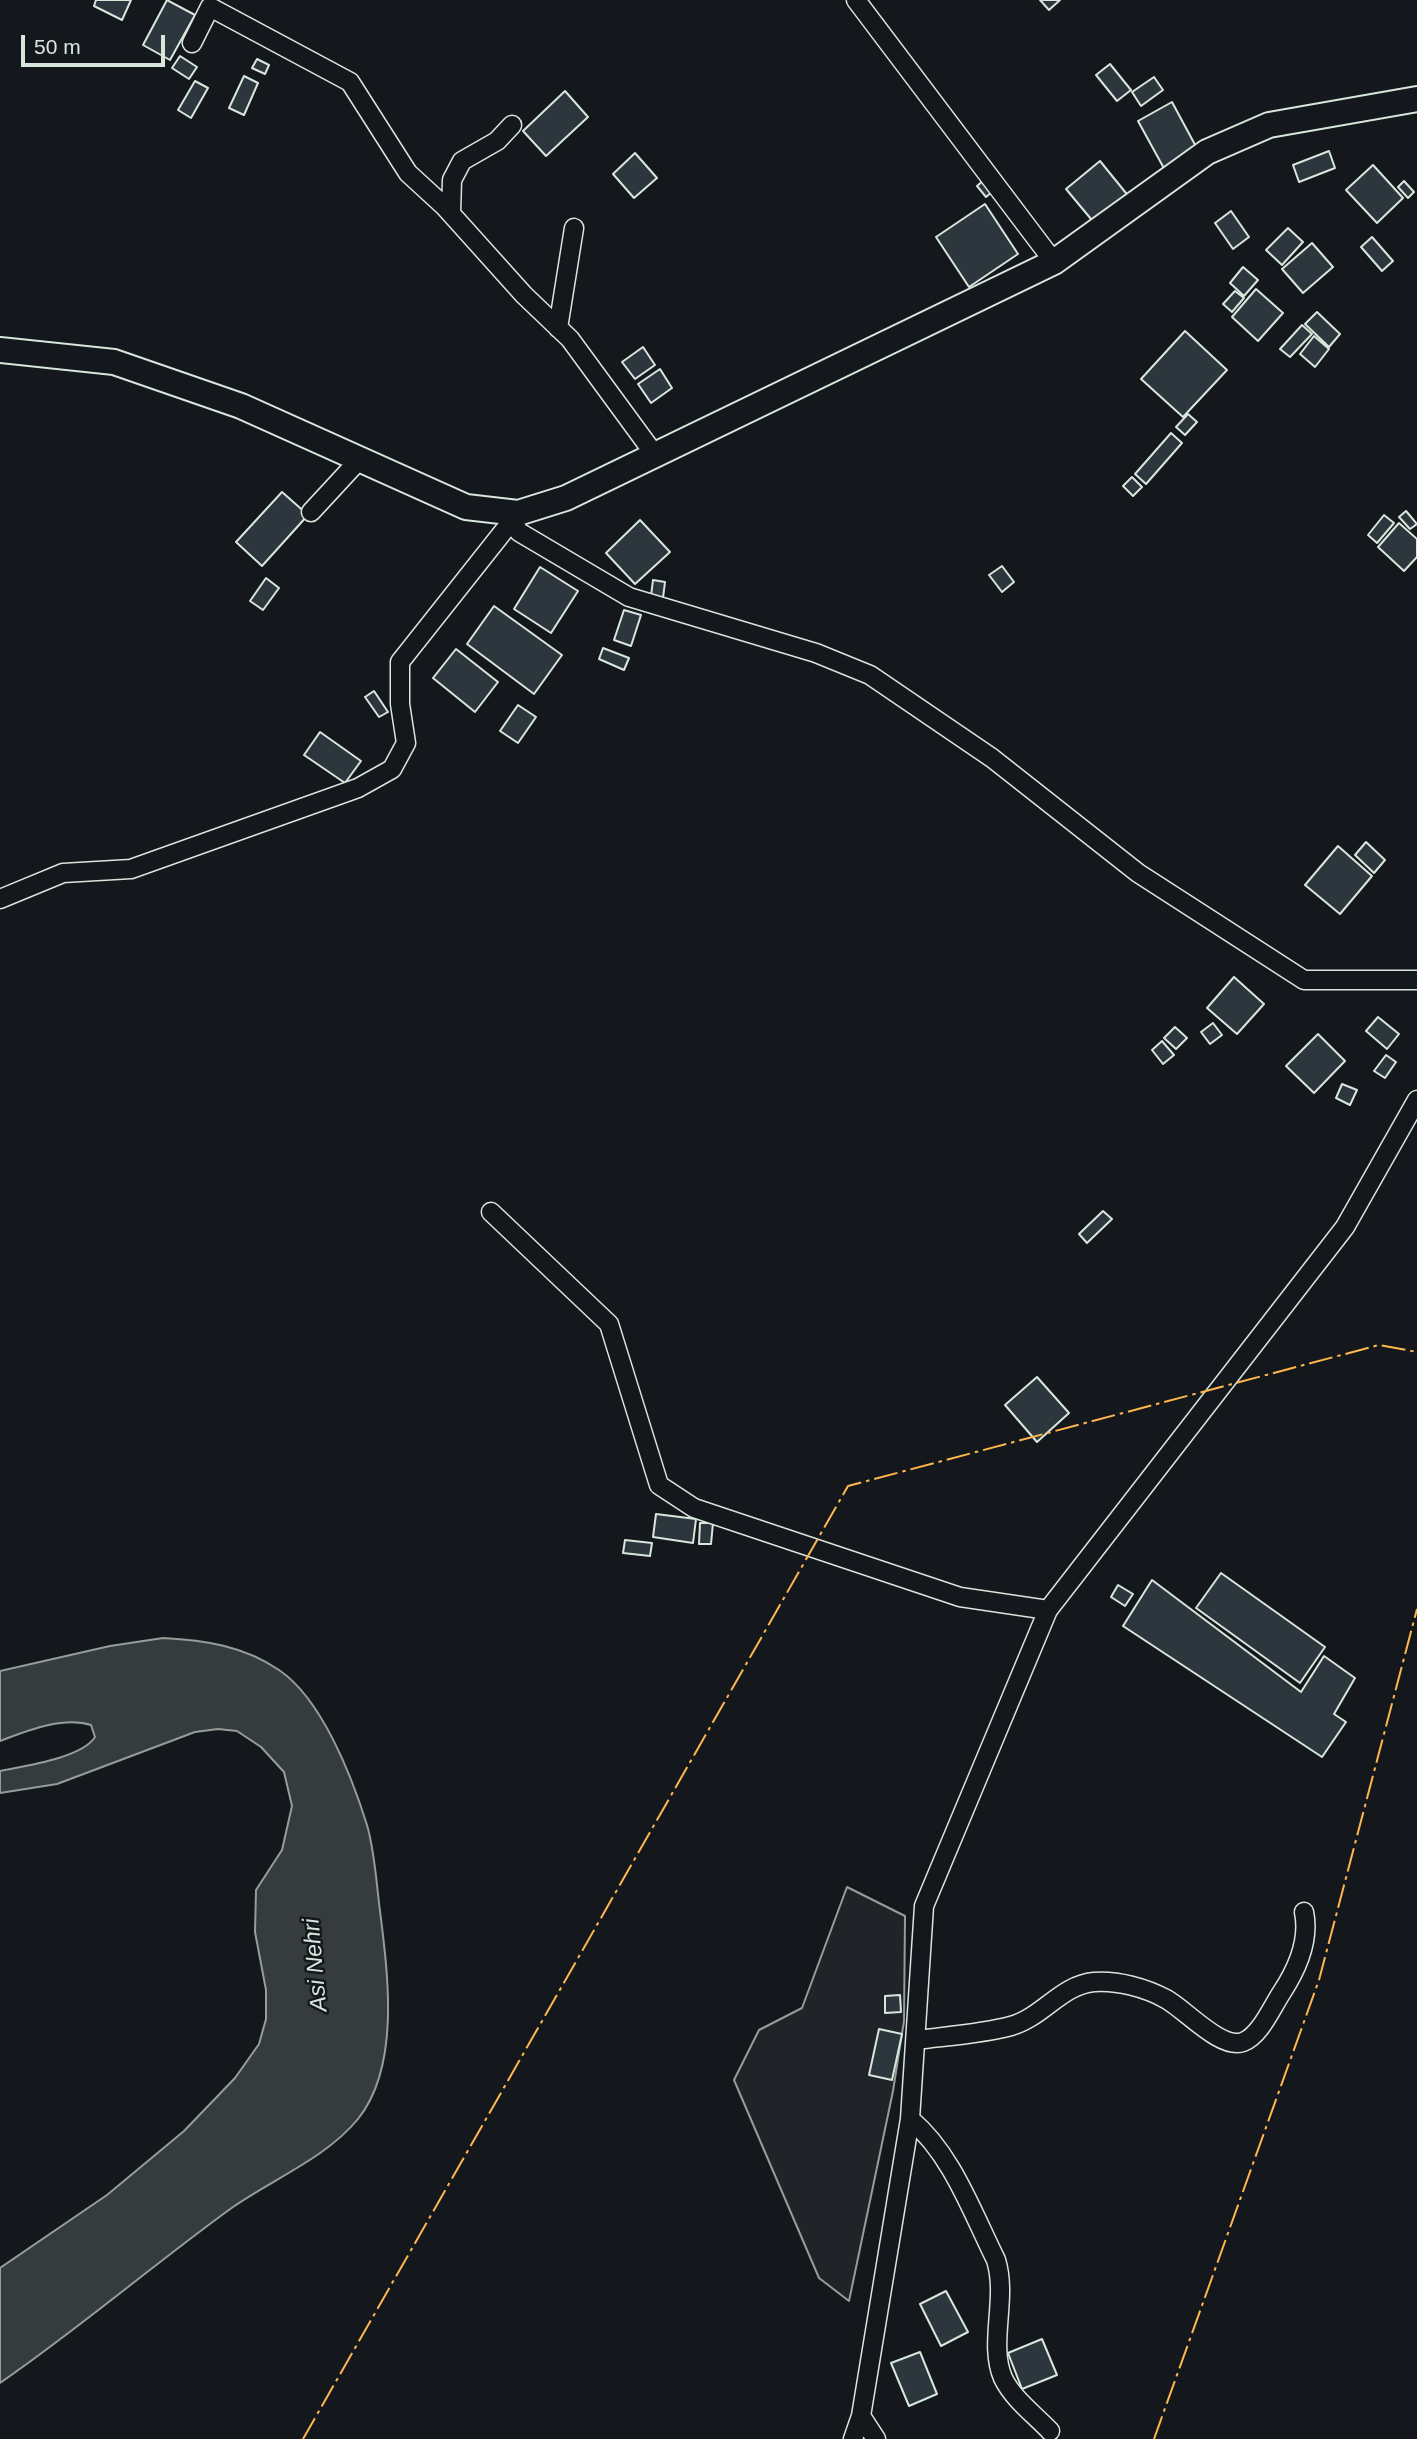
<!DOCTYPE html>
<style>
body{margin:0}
#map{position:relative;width:1417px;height:2439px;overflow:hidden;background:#14181c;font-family:Helvetica,sans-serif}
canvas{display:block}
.scale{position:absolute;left:21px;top:35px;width:144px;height:32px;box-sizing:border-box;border:4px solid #d8e6dc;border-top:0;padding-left:9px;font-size:21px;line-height:24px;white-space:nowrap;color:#d8e6dc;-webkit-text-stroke:5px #14181c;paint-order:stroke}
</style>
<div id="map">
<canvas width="1417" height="2439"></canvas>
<div class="scale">50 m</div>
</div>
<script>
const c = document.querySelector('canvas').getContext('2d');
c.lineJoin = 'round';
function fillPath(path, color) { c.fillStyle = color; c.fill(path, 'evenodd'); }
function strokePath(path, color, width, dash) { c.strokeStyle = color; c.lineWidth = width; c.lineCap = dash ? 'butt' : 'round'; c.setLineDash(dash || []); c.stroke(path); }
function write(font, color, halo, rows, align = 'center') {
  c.font = font + ' Helvetica,sans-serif'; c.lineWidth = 5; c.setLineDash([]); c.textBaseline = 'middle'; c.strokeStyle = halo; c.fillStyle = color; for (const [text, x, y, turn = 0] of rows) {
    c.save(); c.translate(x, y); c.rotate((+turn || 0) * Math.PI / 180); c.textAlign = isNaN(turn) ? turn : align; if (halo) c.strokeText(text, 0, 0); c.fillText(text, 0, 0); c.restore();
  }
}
const green = new Path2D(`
 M847 1887 905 1916 904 2021 893 2091 849 2301 819 2278 734 2080 759 2030 802 2008Z`);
const water = new Path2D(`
 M163 1638C204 1640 244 1646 279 1670 322 1699 352 1777 367 1825 374 1849 376 1877 379 1903 387 1968 402 2064 358 2119 326 2158 273 2179 233 2207 154 2264 80 2328 0 2383V2268L107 2195 184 2131 235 2078 259 2044 266 2019V1990L255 1932 256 1890 282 1850 292 1806 284 1772 261 1747 237 1731 218 1729 195 1732 57 1784 0 1793V1771C24 1766 82 1758 95 1737L91 1725C63 1716 27 1731 0 1741V1671L110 1646Z`);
const building = new Path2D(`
 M96 0H131L122 20 94 6Z
 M167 0 195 15 170 60 143 45Z
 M1040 0H1060L1049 10Z
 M180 56 197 67 189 79 172 68Z
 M257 59 269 65 265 74 252 68Z
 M1110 64 1131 90 1117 101 1096 75Z
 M244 76 258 83 244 115 229 108Z
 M1154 77 1163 90 1141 106 1132 92Z
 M195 81 208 88 191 118 178 110Z
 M565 91 588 117 546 156 523 131Z
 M1172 102 1200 154 1166 172 1138 121Z
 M1329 151 1335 168 1299 182 1293 165Z
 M635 153 657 178 634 198 613 174Z
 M1100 161 1130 198 1096 225 1066 189Z
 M1373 165 1403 198 1377 223 1346 190Z
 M984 180 993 191 986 197 977 186Z
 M1404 181 1414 192 1408 198 1398 187Z
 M985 204 1018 254 969 287 936 237Z
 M1231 211 1249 237 1233 249 1215 223Z
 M1288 228 1303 242 1282 265 1266 250Z
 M1372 237 1393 261 1382 271 1361 247Z
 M1312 243 1333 267 1303 293 1282 269Z
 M1243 267 1258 280 1244 296 1230 283Z
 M1256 289 1283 313 1258 341 1232 317Z
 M1235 291 1244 298 1232 312 1223 304Z
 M1317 312 1340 334 1329 347 1305 324Z
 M1302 325 1312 334 1290 357 1280 349Z
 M1185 331 1227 370 1183 417 1141 379Z
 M1314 336 1329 349 1315 367 1300 354Z
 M643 347 655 365 635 379 622 362Z
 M660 369 672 388 651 403 638 384Z
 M1188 414 1197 422 1185 435 1176 427Z
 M1171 433 1182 443 1146 484 1135 474Z
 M1132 477 1142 487 1133 496 1123 486Z
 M282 492 308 515 262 566 236 542Z
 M1406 511 1417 524 1410 529 1399 517Z
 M1384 515 1394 523 1377 543 1368 535Z
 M640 520 670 552 635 584 606 553Z
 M1399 523 1417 539V557L1404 571 1378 547Z
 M1002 566 1014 582 1002 592 989 575Z
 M540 567 578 591 551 633 514 609Z
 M266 578 279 588 263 610 250 601Z
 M653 580 665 582 663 598 651 596Z
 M494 606 562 655 534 694 467 644Z
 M624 610 641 615 631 646 614 640Z
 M603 648 629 658 624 670 599 659Z
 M456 649 498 682 475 712 433 678Z
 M374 691 388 712 379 717 365 697Z
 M518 705 536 717 518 743 500 731Z
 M320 732 361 761 345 783 304 755Z
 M1366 842 1385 860 1374 873 1355 855Z
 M1338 846 1372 876 1340 914 1305 885Z
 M1234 977 1264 1004 1237 1034 1207 1008Z
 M1378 1017 1399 1034 1387 1049 1366 1031Z
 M1213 1023 1222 1035 1210 1044 1201 1032Z
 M1175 1027 1187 1038 1176 1049 1164 1038Z
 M1318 1034 1345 1061 1314 1093 1286 1066Z
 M1162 1041 1174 1055 1163 1064 1152 1050Z
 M1386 1055 1396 1062 1385 1078 1374 1071Z
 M1342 1084 1357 1090 1350 1105 1336 1098Z
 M1103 1211 1112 1219 1087 1243 1079 1234Z
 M1037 1377 1069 1413 1037 1442 1005 1405Z
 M656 1514 696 1519 693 1543 653 1537Z
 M700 1523H713L711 1544H699Z
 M625 1540 652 1543 650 1556 623 1553Z
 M1221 1573 1325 1647 1300 1683 1196 1608Z
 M1152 1580 1301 1692 1324 1656 1355 1678 1334 1714 1346 1722 1322 1757 1123 1626Z
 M1118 1585 1133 1594 1125 1606 1111 1597Z
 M900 1995 901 2012 885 2013V1996Z
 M879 2029 902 2034 892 2080 869 2075Z
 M946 2291 968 2332 941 2346 920 2304Z
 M1042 2339 1057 2375 1022 2389 1008 2353Z
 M920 2352 937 2394 909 2406 891 2363Z`);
const street = new Path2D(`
 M856 0 1054 262
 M192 43 210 7 350 82 408 173 444 206 524 295 570 339 655 455
 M451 213 452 180 462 161 497 141 512 125
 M558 328 574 228
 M311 512 360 459
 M512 520 519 532 629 597 816 653 870 675 992 758 1138 873 1304 980H1417
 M0 899 63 873 131 869 358 788 392 769 406 743 400 704V662L518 513
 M491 1212 609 1324 659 1485 694 1508 960 1597 1048 1610
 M916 2040C947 2036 981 2034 1011 2026 1043 2017 1061 1985 1094 1982 1117 1980 1146 1988 1166 1999 1186 2010 1221 2050 1243 2042 1260 2036 1272 2007 1282 1992 1297 1969 1310 1941 1304 1912
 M910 2119C952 2154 972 2212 996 2260 1008 2299 988 2343 1003 2378 1013 2399 1035 2415 1050 2431
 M861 2416 876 2439
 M853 2439 861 2416 910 2119 924 1906 1048 1610 1345 1227 1417 1100`);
const secondary = new Path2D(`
 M0 350 114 362 241 406 466 507 518 513 566 498 1054 262 1207 152 1269 125 1417 99`);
const power = new Path2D(`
 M303 2439 848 1486 1379 1345 1417 1352
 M1154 2439 1319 1980 1417 1609`);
const waterNames = [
 ["Asi Nehri",316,1965,-95]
];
fillPath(green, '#202428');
strokePath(green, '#939e99', 2);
fillPath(water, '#363b3e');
strokePath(water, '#939e99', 2);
fillPath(building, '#2c363c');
strokePath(building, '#d8e6dc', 2);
strokePath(street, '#d8e6dc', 21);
strokePath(secondary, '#d8e6dc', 28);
strokePath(street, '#14181c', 18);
strokePath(secondary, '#14181c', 24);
strokePath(power, '#ffb74d', 2, [24, 5, 3.5, 5]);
write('italic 23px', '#d8e6dc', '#14181c', waterNames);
</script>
